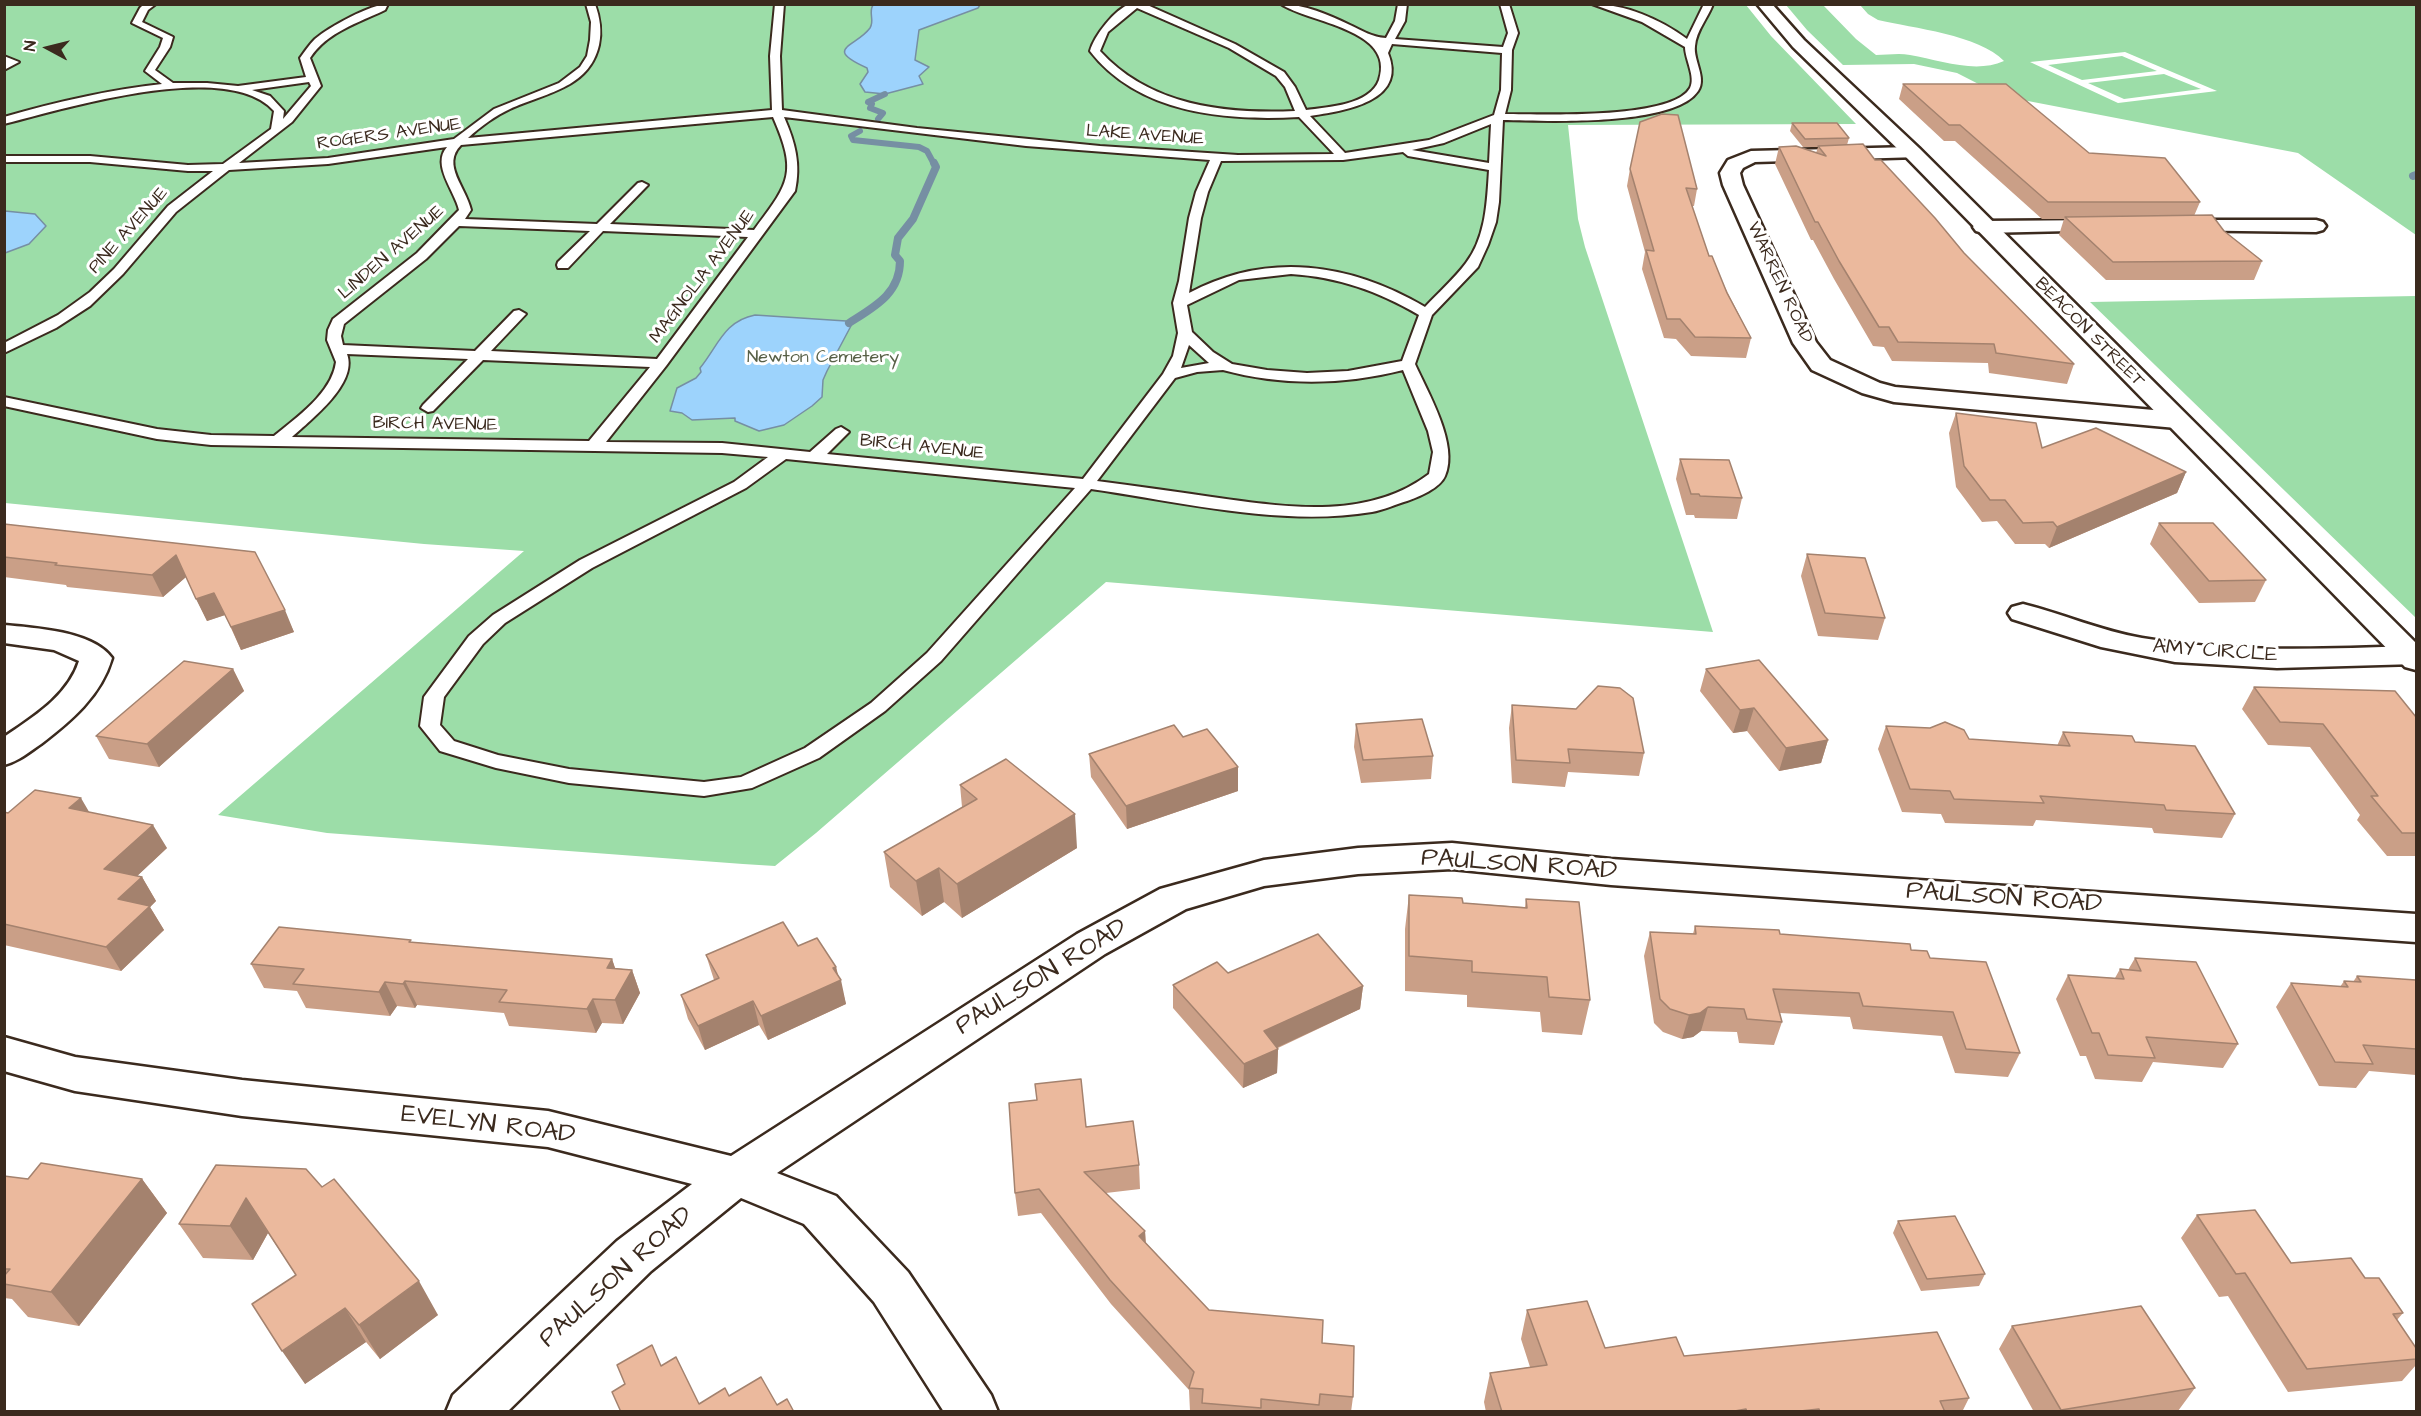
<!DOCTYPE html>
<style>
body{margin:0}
#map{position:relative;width:2421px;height:1416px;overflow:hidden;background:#fff;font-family:"Architects Daughter",sans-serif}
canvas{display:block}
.frame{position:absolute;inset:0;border:6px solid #3b2a1e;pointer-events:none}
.north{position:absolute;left:18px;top:18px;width:60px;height:60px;-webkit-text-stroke:4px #fff;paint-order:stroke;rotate:277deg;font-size:16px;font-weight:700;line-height:24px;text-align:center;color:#3b2a1e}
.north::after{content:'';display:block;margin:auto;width:21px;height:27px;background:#3b2a1e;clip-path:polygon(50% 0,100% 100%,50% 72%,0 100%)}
</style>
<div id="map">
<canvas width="2421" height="1416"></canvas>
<div class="frame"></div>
<div class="north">N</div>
</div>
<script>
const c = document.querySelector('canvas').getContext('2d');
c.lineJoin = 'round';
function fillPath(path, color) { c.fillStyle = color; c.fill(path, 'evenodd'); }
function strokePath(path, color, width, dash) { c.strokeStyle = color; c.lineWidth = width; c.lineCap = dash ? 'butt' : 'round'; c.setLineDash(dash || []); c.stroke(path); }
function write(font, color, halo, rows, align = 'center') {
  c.font = font + ' "Architects Daughter",sans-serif'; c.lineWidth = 6; c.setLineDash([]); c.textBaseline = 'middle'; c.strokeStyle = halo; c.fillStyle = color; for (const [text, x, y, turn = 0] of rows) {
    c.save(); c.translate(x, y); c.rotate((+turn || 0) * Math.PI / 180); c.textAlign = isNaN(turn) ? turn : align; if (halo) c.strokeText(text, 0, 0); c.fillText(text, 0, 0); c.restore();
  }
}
const green = new Path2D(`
 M4 5H1746L1771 36 1856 124 1568 125 1578 219 1585 247 1713 632 1106 582 816 833 775 866 743 864 327 833 218 815 524 551 424 544 5 503Z
 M1786 5H1823L1856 39 1876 55C1887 55 1899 53 1910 55 1940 60 1975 74 2004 61 1979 35 1913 28 1878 20L1868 14 1860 5H2416V235L2298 153 2002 96 1957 73 1914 64 1843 65 1807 30ZM2125 52 2217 91 2118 103 2030 62Z
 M2122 56 2157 71 2082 80 2048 65Z
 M2164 74 2201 89 2124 99 2088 83Z
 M2416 296V618L2090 302Z`);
const water = new Path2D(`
 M873 5V4L980 5 978 8 919 30 915 60 929 67 919 76 923 84 885 94 865 92 860 84 868 72 867 68C822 48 856 47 870 28 875 20 868 13 873 5Z
 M5 211 35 214 46 226 29 244 5 253Z
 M755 315 846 321 852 324 827 371 823 380 822 397 812 406 784 425 759 431 735 421V418L692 420 682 413 670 411 677 388 696 378 701 372 700 368C718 346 724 321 755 315Z`);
const streamFar1 = new Path2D(`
 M878 119 883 113 870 108 872 104 868 102 885 94
 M860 131 851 136 853 140 919 147 927 151 934 164`);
const stream = new Path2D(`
 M2413 176 2416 175
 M849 323C874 307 900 294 900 261L895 255 898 238 913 219 936 167 934 163`);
const lane = new Path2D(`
 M144 4H156L148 10 142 22 173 37 170 47 155 70 173 83H207L238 86 306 77 300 58C305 51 309 45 315 39 329 27 371 4 388 4L385 10C358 23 327 32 310 58L321 86 292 122 239 163 328 158 454 139 494 109 559 83 580 67 587 56 590 40 591 22 586 4H595C600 18 602 31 599 45 589 89 544 93 510 109 495 116 481 126 468 138L772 110 770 56 775 4H784L780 56 782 110 917 128 1100 146 1238 155 1334 154 1299 117C1226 121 1139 114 1090 51 1094 36 1115 9 1130 4 1134 3 1141 4 1145 4L1235 44 1284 72 1295 87 1306 110C1328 107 1370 105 1379 80 1396 29 1309 23 1281 4 1304 4 1329 15 1350 25 1363 31 1372 37 1386 38L1395 21 1398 4H1407L1405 21 1395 39 1503 47 1508 33 1500 4H1509L1518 33 1512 50 1511 90 1505 114C1540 114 1672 120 1690 88 1696 77 1685 59 1685 47L1642 22 1592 4C1625 4 1660 19 1687 39L1704 4H1713C1708 18 1696 31 1695 46 1693 60 1707 78 1698 91 1674 127 1544 121 1503 120L1499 202 1496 222 1488 245 1478 267 1432 315 1415 364C1428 393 1459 445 1445 476 1440 488 1419 497 1407 501 1396 504 1384 510 1372 512 1282 527 1181 502 1091 489L941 661 885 711 819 758 752 788 704 796 569 783 496 768 440 751 420 726 424 697 469 636 493 615 580 560 734 482 768 457 722 453 211 445 157 439 4 406V397L157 429 211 435 274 436C297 417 332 393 336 362L327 340 328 330 333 319 417 253 459 210C455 191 431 165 447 147L328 164 229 170 176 212 123 274 90 306 56 328 4 353V343L58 315 90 292 114 269 168 206 213 171H188L90 162H4V156H90L188 165 223 164 271 129 274 111C228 58 64 109 4 124V117C56 102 108 90 162 84L145 71 160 47 163 38 132 23 140 8ZM1137 8 1229 48 1276 76 1285 87 1295 111C1225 114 1150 106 1100 51L1108 32ZM1392 44 1502 53 1501 90 1494 115 1429 140 1345 153 1310 116C1343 111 1408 102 1388 53ZM309 82 311 86 283 119 284 111 270 96 252 90ZM773 117C798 174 789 183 754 230L610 224 646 187 648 185 642 182 638 183 597 224 465 219 471 210C466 187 441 165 461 145ZM784 117 1026 146 1210 160 1196 192 1189 218 1179 281 1173 303 1178 333 1173 356 1163 374 1083 479 827 454 849 432 841 427 836 429 810 452 722 443 606 442 666 366 795 191C801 164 795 142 784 117ZM1491 124 1489 163 1412 150 1444 143ZM1403 152 1408 156 1489 170C1487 201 1486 237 1466 263 1454 279 1438 293 1425 307 1350 263 1268 251 1189 293L1201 218 1208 192 1221 161 1343 160ZM459 226 590 231 558 262 557 265 558 268H568L603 231 748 237 657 359 491 351 526 314 519 310 514 311 475 351 343 345 341 336 344 324 426 259ZM1291 274C1338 277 1378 291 1419 315L1402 361 1348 371 1307 373 1267 370 1232 364 1213 352 1192 332 1187 305 1239 280ZM1189 345 1209 363 1181 368ZM347 354 468 359 423 405 421 408 428 412 433 411 483 360 650 367 589 441 292 437C312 419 358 383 347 354ZM1223 370C1282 386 1344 385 1403 370L1428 431 1433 452 1429 474C1367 521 1284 507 1212 497 1173 491 1135 486 1097 481L1175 378 1197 372ZM786 459 1075 488 927 653 871 703 805 748 741 777 704 782 569 769 498 755 454 741 440 725 444 697 483 644 505 623 592 568 746 488Z
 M4 56 19 62 4 70Z`);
const street = new Path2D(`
 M1912 147 1919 149 1921 153 1919 157 1755 162 1743 168 1740 173 1743 185 1816 342 1830 360 1880 383 1895 387 2176 412 2185 415 2189 420 2185 425 2176 428 1894 402 1862 393 1812 370 1793 343 1723 185 1720 173 1728 160 1751 151Z
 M2107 220 2114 222 2117 226 2114 230 1983 233 1976 231 1973 227 1976 223 1983 221Z
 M2174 220H2316L2323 222 2326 226 2323 230 2316 232 2167 230 2164 226 2167 222Z
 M2023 604C2063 614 2101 631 2142 638 2231 653 2322 649 2412 646L2416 648V664L2277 668 2175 662 2101 647 2012 619 2008 613 2012 607Z
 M4 625C35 628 93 631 112 658 101 696 71 721 41 744 29 752 19 761 4 765V737C33 717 68 696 79 661L54 650 4 643Z
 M1452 843 1611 859 2416 914V942L1611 885 1452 869 1358 874 1264 886 1186 909 1105 954 777 1173 836 1196 908 1272 991 1395 998 1412H944L874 1302 804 1224 741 1198 651 1271 507 1412H446L453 1395 617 1241 692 1184 548 1147 242 1116 75 1091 4 1071V1037L75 1057 242 1080 548 1111 731 1156 1077 934 1160 889 1264 860 1358 848Z`);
const secondary = new Path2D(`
 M1757 4H1772L1804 40 1919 148 2416 643V670L2405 667 1905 156 1793 47Z`);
const wall = new Path2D(`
 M1903 84 2089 153 2200 202 2194 216 2224 231 2262 261 2254 280H2106L2059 235 2064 219H2042L1955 141H1944L1899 99Z
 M1792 123 1849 138 1847 145 1875 160 1964 253 2074 364 2067 384 1989 373 1988 363 1892 361 1884 347 1873 346 1834 279 1813 240H1811L1775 164 1779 147 1816 153 1818 147H1803L1790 131Z
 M1630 169 1697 189 1694 206H1692L1709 256 1751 338 1746 358 1691 356 1676 339 1664 338 1642 269 1645 252 1627 186Z
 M1956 413 2042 448 2186 472 2177 493 2049 548 2045 544H2015L1997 521 1982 522 1956 487 1949 433Z
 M1680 459 1742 498 1737 519 1695 518 1694 515H1686L1676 479Z
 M2159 523 2266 580 2255 602 2199 603 2150 544Z
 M4 524 255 552 294 632 241 650 225 615 207 621 186 577 163 597 67 587 66 585 4 577Z
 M1807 554 1885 618 1878 640 1818 636 1801 576Z
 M233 669 244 691 159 767 109 759 96 736Z
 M1706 669 1828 740 1821 763 1779 771 1747 731 1733 733 1700 691Z
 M2254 687 2416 717V856H2387L2357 820 2360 815 2310 747 2268 745 2242 709Z
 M1512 705 1576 709 1644 753 1639 776 1568 772 1565 787 1512 783 1509 728Z
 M1356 724 1433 756 1431 779 1361 783 1354 747Z
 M1886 726 1969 739 2057 746 2063 732 2135 742 2235 814 2222 838 2154 833 2152 828 2036 820 2033 826 1945 823 1941 814 1902 812 1878 749Z
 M1183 737 1238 767V791L1127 829 1091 777 1089 754Z
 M960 785 1077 848 962 918 944 902 922 916 890 887 884 852 962 807Z
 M4 812H89L167 848 137 876 142 877 156 901 150 907 164 930 121 971 4 945Z
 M1409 895 1463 903 1525 907 1526 899 1590 1000 1582 1035 1542 1032 1540 1012 1467 1007V995L1405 991V929Z
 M1695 926 1780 934 1911 950 1930 958 2020 1053 2008 1077 1955 1073 1942 1036 1853 1029 1850 1017 1780 1013 1782 1022 1774 1045 1739 1043 1737 1032 1701 1031 1693 1037 1682 1039 1663 1032 1654 1023 1644 956 1650 932 1693 934Z
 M412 942 612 959 615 968 632 970 640 993 623 1024 602 1023 596 1033 509 1026 504 1013 417 1005 415 1008 397 1006 390 1016 306 1008 297 991 264 988 251 964Z
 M798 946 836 967 846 1004 768 1040 759 1025 705 1050 688 1019 681 995 714 980 706 955Z
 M2135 958 2238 1044 2223 1068 2153 1062 2142 1082 2095 1079 2086 1056H2080L2056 999 2068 975 2115 978 2120 969 2128 970Z
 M1228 973 1363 986 1360 1009 1278 1048V1049L1277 1073 1243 1088 1173 1008V985Z
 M2357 976 2416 980V1075L2369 1071 2356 1088 2319 1086 2276 1007 2291 983 2340 987 2344 981 2353 982Z
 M1086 1127 1139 1165 1140 1189 1106 1193 1145 1231 1146 1243 1209 1310 1322 1343 1353 1397 1351 1412H1198L1190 1411 1189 1390 1111 1304 1041 1213 1018 1216 1015 1193Z
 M216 1165 438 1315 380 1359 366 1342 305 1384 296 1275 268 1233 253 1260 203 1258 179 1224Z
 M4 1176 28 1179H142L167 1213 79 1326 28 1317 12 1299 4 1298Z
 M2197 1215 2291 1263 2365 1278 2403 1313 2397 1320 2416 1348V1365L2402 1381 2288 1392 2228 1296 2219 1297 2181 1238Z
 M1898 1221 1985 1274 1979 1286 1921 1291 1893 1233Z
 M1527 1310 1605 1348 1684 1356 1969 1398 1962 1412H1486L1484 1402 1490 1373 1530 1367 1521 1339Z
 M2012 1326 2195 1388 2178 1411 2173 1412H2034L1999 1349Z`);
const shadedWall = new Path2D(`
 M2186 472 2177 493 2049 548 2057 527Z
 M176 555 186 577 163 597 152 575Z
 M214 593 225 615 207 621 196 599Z
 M285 610 294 632 241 650 231 627Z
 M233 669 244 691 159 767 147 744Z
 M1754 708 1747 731 1733 733 1740 710Z
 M1828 740 1821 763 1779 771 1786 748Z
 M1238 767V791L1127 829 1126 806Z
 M81 798 95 822 69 808Z
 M1075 814 1077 848 962 918 957 884Z
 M153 825 167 848 119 893 104 869Z
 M939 868 944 902 922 916 916 881Z
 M142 877 156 901 150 907 164 930 121 971 106 947 118 899Z
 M612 959 620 983 607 968Z
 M836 967 839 981 841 980 846 1004 768 1040 761 1016Z
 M632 970 640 993 623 1024 615 1000Z
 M405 981 417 1005 415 1008 403 984Z
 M385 982 397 1006 390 1016 379 992Z
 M1363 986 1360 1009 1263 1054 1264 1031Z
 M593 999 602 1023 596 1033 587 1009Z
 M753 1001 759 1025 705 1050 698 1026Z
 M1708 1007 1701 1031 1693 1037 1682 1039 1689 1015Z
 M1278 1049 1277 1073 1243 1088 1244 1064Z
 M142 1179 167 1213 79 1326 51 1292Z
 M246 1198 268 1233 253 1260 230 1226Z
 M1145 1231 1146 1255 1139 1236Z
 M419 1281 438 1315 380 1359 359 1325Z
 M345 1308 366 1342 305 1384 282 1351Z`);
const building = new Path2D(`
 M1903 84H2006L2089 153 2165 158 2200 202H2048L1960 125H1949Z
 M1662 114 1678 115 1697 189 1686 188 1709 256H1712L1727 293 1751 338 1695 337 1680 319H1667L1646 250 1654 251 1630 169 1640 122Z
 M1792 123H1837L1849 138 1805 139Z
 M1863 144 1875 160H1881L1935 218 1964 253 2074 364 1996 353 1994 344 1898 342 1889 327H1879L1839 261 1818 222H1815L1779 147 1796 146 1826 156 1818 146Z
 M2212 215 2224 231 2262 261 2113 262 2065 217Z
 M1956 413 2036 423 2042 448 2096 428 2186 472 2057 527 2053 522 2023 523 2005 500H1990L1964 466Z
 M1680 459 1729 460 1742 498 1700 496 1699 494H1691Z
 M2159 523H2213L2266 580 2209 581Z
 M4 524 255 552 285 610 231 627 214 593 196 599 176 555 152 575 55 565 57 563 4 557Z
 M1807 554 1865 558 1885 618 1825 613Z
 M1759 660 1828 740 1786 748 1754 708 1740 710 1706 669Z
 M184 661 233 669 147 744 96 736Z
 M1598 686 1620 688 1633 698 1644 753 1568 749 1570 763 1516 760 1512 705 1576 709Z
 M2254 687 2395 691 2416 717V833H2402L2371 796H2378L2323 724 2280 722Z
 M1422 719 1433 756 1363 760 1356 724Z
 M1945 722 1964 730 1969 739 2070 746 2063 732 2132 736 2135 742 2195 746 2235 814 2166 810 2164 805 2040 796 2044 803 1954 799 1950 791 1910 789 1886 726 1930 728Z
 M1174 725 1183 737 1207 729 1238 767 1126 806 1089 754Z
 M1006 759 1075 814 957 884 939 868 916 881 884 852 977 799 960 785Z
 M35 790 81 798 69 808 153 825 104 869 142 877 118 899 150 906 106 947 4 924V812L8 813Z
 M1409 895 1462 898 1463 903 1527 908 1526 899 1579 902 1590 1000 1549 997 1547 977 1472 972V961L1409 956Z
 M783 922 798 946 817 938 836 967 833 968 841 980 761 1016 753 1001 698 1026 681 995 719 978 706 955Z
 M1695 926 1779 930 1780 934 1910 944 1911 950 1927 951 1930 958 1986 962 2020 1053 1966 1049 1953 1012 1863 1006 1859 993 1773 989 1782 1022 1747 1019 1744 1009 1708 1007 1700 1013 1689 1015 1670 1009 1660 999 1650 932 1696 934Z
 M279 927 411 940 409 942 612 959 607 968 632 970 615 1000 593 999 587 1009 499 1002 507 990 405 981 403 984 385 982 379 992 293 984 304 969 251 964Z
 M1318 934 1363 986 1264 1031 1278 1049 1244 1064 1173 985 1217 962 1228 973Z
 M2135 958 2196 962 2238 1044 2146 1037 2155 1058 2108 1055 2099 1033H2092L2068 975 2124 979 2120 969 2141 971Z
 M2357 976 2416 980V1049L2363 1045 2373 1064 2335 1062 2291 983 2348 987 2344 981 2361 982Z
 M1081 1079 1086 1127 1133 1121 1139 1165 1084 1172 1145 1231 1139 1236 1209 1310 1323 1320 1322 1343 1354 1346 1353 1397 1320 1394 1319 1405 1261 1399V1408L1202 1403 1203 1389 1189 1388 1194 1372 1110 1280 1039 1189 1015 1193 1009 1103 1037 1100 1035 1084Z
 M41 1163 142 1179 51 1292 4 1284V1276L10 1269H4V1176L28 1179Z
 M216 1165 306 1169 322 1187 334 1179 419 1281 359 1325 345 1308 282 1351 252 1304 296 1275 246 1198 230 1226 179 1224Z
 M2255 1210 2291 1263 2351 1258 2365 1278H2379L2403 1313 2393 1314 2416 1348V1359L2307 1369 2245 1273 2236 1274 2197 1215Z
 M1955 1216 1985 1274 1927 1279 1898 1221Z
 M1587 1301 1605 1348 1676 1337 1684 1356 1937 1332 1969 1398 1940 1401 1945 1412H1820L1819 1409 1791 1412H1747L1746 1409 1729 1412H1502L1490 1373 1547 1365 1527 1310Z
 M2141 1306 2195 1388 2061 1410 2012 1326Z
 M652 1345 661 1366 676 1357 699 1404 725 1388 729 1396 761 1377 777 1405 787 1399 794 1412H621L612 1392 625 1384 617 1365Z`);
const farStreetnames = [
 ["ROGERS AVENUE",389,135,-8],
 ["LAKE AVENUE",1145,136,4],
 ["PINE AVENUE",129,231,-48],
 ["LINDEN AVENUE",392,253,-41],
 ["MAGNOLIA AVENUE",703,277,-53],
 ["WARREN ROAD",1779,283,65],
 ["BEACON STREET",2089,333,45],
 ["BIRCH AVENUE",435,425,1],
 ["BIRCH AVENUE",922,448,6]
];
const farParknames = [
 ["Newton Cemetery",823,358]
];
const streetNames = [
 ["AMY CIRCLE",2215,652,4]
];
const nearStreetnames = [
 ["PAULSON ROAD",1519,866,4],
 ["PAULSON ROAD",2004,899,4],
 ["PAULSON ROAD",1042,978,-32],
 ["EVELYN ROAD",488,1126,7],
 ["PAULSON ROAD",617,1278,-42]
];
fillPath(green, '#9cdda8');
fillPath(water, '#9dd3fc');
strokePath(water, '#768fa3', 1.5);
strokePath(streamFar1, '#768fa3', 6);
strokePath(stream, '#768fa3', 8);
strokePath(lane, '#3b2a1e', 4);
strokePath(street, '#3b2a1e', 5);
strokePath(secondary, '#3b2a1e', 5);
fillPath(lane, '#fff');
fillPath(street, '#fff');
fillPath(secondary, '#fff');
fillPath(wall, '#ca9f87');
fillPath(shadedWall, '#a4826e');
fillPath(building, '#ebb99d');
strokePath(building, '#a4826e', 1.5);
write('18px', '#3b2a1e', '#fff', farStreetnames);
write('18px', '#586047', '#fff', farParknames);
write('21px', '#3b2a1e', '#fff', streetNames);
write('26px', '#3b2a1e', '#fff', nearStreetnames);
</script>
